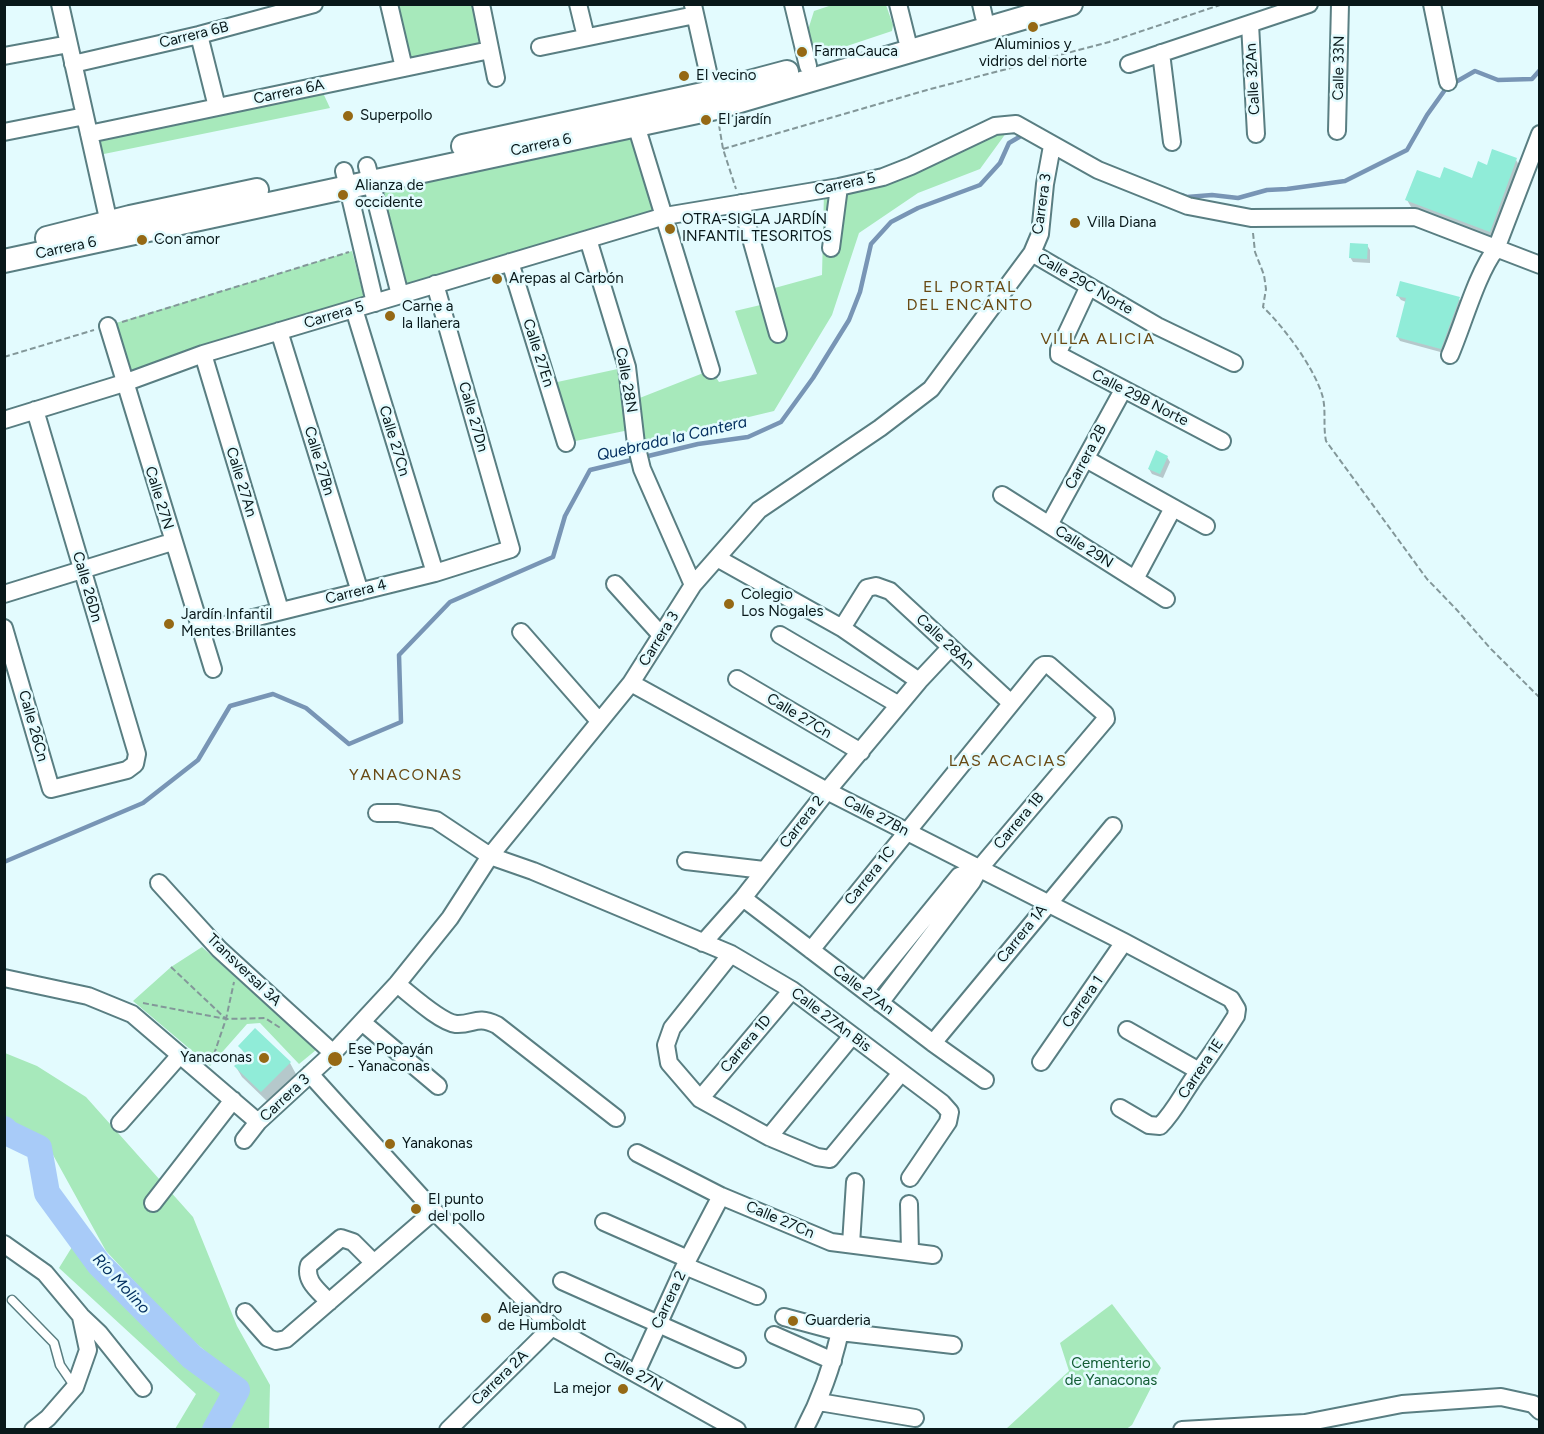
<!DOCTYPE html>
<meta charset="utf-8">
<style>
body{margin:0}
#map{position:relative;width:1544px;height:1434px;overflow:hidden;background:#e3fbfe;font-family:Figtree,sans-serif}
canvas{display:block}
.frame{position:absolute;inset:0;border:6px solid #09181a;pointer-events:none}
</style>
<div id="map">
<canvas width="1544" height="1434"></canvas>
<div class="frame"></div>
</div>
<script>
const c = document.querySelector('canvas').getContext('2d');
c.lineJoin = 'round';
function fillPath(path, color) { c.fillStyle = color; c.fill(path, 'evenodd'); }
function strokePath(path, color, width, dash) { c.strokeStyle = color; c.lineWidth = width; c.lineCap = dash ? 'butt' : 'round'; c.setLineDash(dash || []); c.stroke(path); }
function write(font, color, halo, rows, align = 'center') {
  c.font = font + ' Figtree,sans-serif'; c.lineWidth = 5; c.setLineDash([]); c.textBaseline = 'middle'; c.strokeStyle = halo; c.fillStyle = color; for (const [text, x, y, turn = 0] of rows) {
    c.save(); c.translate(x, y); c.rotate((+turn || 0) * Math.PI / 180); c.textAlign = isNaN(turn) ? turn : align; if (halo) c.strokeText(text, 0, 0); c.fillText(text, 0, 0); c.restore();
  }
}
const green = new Path2D(`
 M383 5H476L487 50 397 66Z
 M832 5H886L893 25 892 31 820 55 816 54 808 30 814 11Z
 M318 82 330 108 94 156 88 131Z
 M636 125 665 216 399 288 372 181Z
 M1009 129 980 169 918 193 859 233 832 315 774 411 636 444 634 429 566 443 548 384 627 367 632 401 711 370 719 382 757 374 735 311 769 303 771 289 822 275 824 192Z
 M352 251 364 297 130 371 116 323Z
 M202 947 316 1050 299 1064 260 1023 247 1024 210 1066 133 1001 171 967Z
 M5 1053 37 1066 86 1097 193 1217 237 1326 270 1385 269 1429H218L246 1386 176 1326 106 1251 47 1144 23 1133 5 1117Z
 M72 1247 114 1289 227 1392 203 1429H175L196 1394 59 1268Z
 M1112 1304 1161 1368 1132 1425 1125 1430 1006 1429 1069 1371 1060 1343Z`);
const shadow = new Path2D(`
 M1493 151 1516 160 1526 176 1499 248 1417 217 1407 200 1441 180H1473L1487 167Z
 M1367 245 1370 250V263L1353 262 1350 257Z
 M1398 296 1459 299 1462 303 1444 353 1400 341 1397 336 1406 302 1401 300Z
 M1167 457 1170 462 1163 478 1152 474 1149 469Z
 M240 1046 290 1063 296 1074 268 1102 242 1077 236 1067 246 1056Z`);
const stream = new Path2D(`
 M1182 195 1187 197 1212 195 1238 198 1267 190 1287 189 1345 181 1407 150 1427 115 1447 87 1475 71 1498 80 1532 79 1540 70
 M4 862 143 803 198 760 230 706 273 694 306 708 349 744 401 722 399 655 450 602 553 557 565 516 590 470 698 444 748 437 781 422 813 378 849 320 860 292 871 244 891 222 918 208 980 185 1000 163 1009 143 1026 133`);
const river = new Path2D(`
 M4 1129 8 1133 39 1148 47 1193 99 1264 192 1357 237 1390 215 1430`);
const building = new Path2D(`
 M1492 149 1517 158 1490 232 1405 200 1417 170 1440 178 1444 167 1472 178 1478 161 1487 165Z
 M1350 243 1368 244 1367 259 1349 258Z
 M1400 281 1460 297 1441 349 1396 337 1406 298 1396 296Z
 M1156 450 1168 456 1160 474 1148 469Z
 M255 1028 291 1062 261 1092 234 1066 246 1054 238 1046Z`);
const path = new Path2D(`
 M719 125 723 149 736 189
 M723 149 927 90 1109 42 1223 4
 M1253 233 1255 252 1264 275 1266 289 1263 307C1284 327 1316 370 1323 398 1326 412 1323 426 1326 441L1427 579 1456 609 1490 648 1540 698
 M122 322 349 252
 M4 357 94 330
 M171 967 226 1019
 M143 1003 226 1019 265 1018 282 1029
 M211 1063 226 1019 234 982`);
const service = new Path2D(`
 M12 1300 54 1343 60 1365 75 1387`);
const minor = new Path2D(`
 M60 4 111 232
 M389 4 404 68
 M481 4 496 78
 M578 4 586 37
 M793 4 808 66
 M898 4 907 40
 M981 4 984 17
 M1432 4 1448 82
 M693 5 715 103
 M1250 24 1256 134
 M199 35 217 107
 M540 47 695 15
 M1161 53 1172 142
 M4 56 69 44
 M73 64 199 35 314 4
 M1129 64 1309 4
 M636 125 711 370
 M1337 131 1340 4
 M4 132 85 116
 M89 134 490 50
 M367 166 400 295
 M344 171 375 303
 M741 203 778 334
 M588 239 627 367 636 444 642 469 693 585
 M831 248 839 187
 M1032 253 1157 326 1234 363
 M510 262 566 443
 M1089 286 1059 350V355L1222 441
 M354 309 435 573
 M108 326 213 669
 M279 331 360 592
 M203 354 280 610
 M1450 355C1463 325 1477 273 1496 249L1540 134
 M4 420 124 383 203 354 665 216 839 187 883 177 911 166 995 126 1016 124 1098 170 1188 206 1251 218 1415 217 1540 265
 M1086 459 1206 526
 M1002 495 1166 599
 M1049 525 1123 390
 M717 558 842 628 919 681
 M1135 579 1173 508
 M615 584 661 635
 M4 594 172 542
 M4 628 51 789 127 770 135 764 137 754 35 410
 M842 628 867 588 876 586 890 591 1011 703
 M201 631 435 573 511 549 435 284
 M521 632 599 721
 M780 635 899 705
 M737 679 861 752
 M631 683 827 791 1124 942 1231 999 1237 1009 1236 1016C1224 1035 1212 1053 1199 1071 1185 1089 1176 1110 1160 1126L1149 1125 1120 1108
 M377 813H398L436 820 490 856 533 871 731 954 792 990 942 1103 950 1112 948 1122 910 1178
 M686 861 764 870
 M159 883 219 949 333 1053
 M743 898 933 1043 985 1080
 M703 943 743 898 827 791 919 681 950 648
 M811 950 1041 667 1044 665H1049L1105 714 1106 719 979 869 972 882 880 1003
 M731 954 672 1028 666 1045 669 1063 700 1099 769 1137 817 1157 830 1159 901 1073
 M4 978 88 996 132 1014 258 1122
 M397 984C410 994 440 1022 456 1024 474 1025 476 1015 497 1025L616 1118
 M865 991 959 876 979 869
 M362 1022 438 1086
 M1127 1030 1199 1071
 M933 1043 1113 826
 M1041 1062 1124 942
 M310 1074 434 1211 552 1327 737 1430
 M700 1099 792 990
 M120 1123 180 1055
 M769 1137 852 1036
 M244 1140 258 1122 333 1053 397 984 450 918 490 856 631 683 693 585 759 510 880 428 931 389 1032 253 1040 234 1045 184 1052 146
 M637 1153 721 1196 831 1242 933 1255
 M153 1203 233 1100
 M909 1204 910 1252
 M604 1222 688 1259
 M4 1244 45 1273 81 1316 99 1333 143 1388
 M851 1244 855 1182
 M685 1266 757 1296
 M562 1281 737 1359
 M329 1302C319 1291 304 1281 309 1265L341 1238 353 1242 374 1263
 M245 1312 268 1338 276 1341 286 1339 434 1211
 M784 1317 840 1332 953 1345
 M774 1335 833 1361
 M636 1373 688 1259 721 1196
 M819 1402 915 1418
 M33 1430 48 1418 75 1387 88 1350 81 1317
 M448 1430 552 1327
 M804 1430C821 1398 832 1367 840 1332
 M1182 1430 1305 1423 1402 1404 1501 1397 1533 1404 1540 1411`);
const secondary = new Path2D(`
 M463 146 712 92 787 72
 M47 238 130 217 257 190
 M4 261 716 108 1071 4`);
const markers = [
 [1033,27,6,"#956915"],
 [802,52,6,"#956915"],
 [684,76,6,"#956915"],
 [348,116,6,"#956915"],
 [706,120,6,"#956915"],
 [343,195,6,"#956915"],
 [1075,223,6,"#956915"],
 [670,229,6,"#956915"],
 [142,240,6,"#956915"],
 [497,279,6,"#956915"],
 [390,316,6,"#956915"],
 [729,604,6,"#956915"],
 [169,624,6,"#956915"],
 [264,1058,6,"#956915"],
 [335,1059,8,"#956915"],
 [390,1144,6,"#956915"],
 [416,1209,6,"#956915"],
 [486,1318,6,"#956915"],
 [793,1321,6,"#956915"],
 [623,1389,6,"#956915"]
];
const streetNames = [
 ["Carrera 6B",194,35,-14],
 ["Calle 33N",1339,68,-89],
 ["Calle 32An",1253,79,-93],
 ["Carrera 6A",289,92,-12],
 ["Carrera 6",541,145,-12],
 ["Carrera 5",845,184,-12],
 ["Carrera 3",1042,204,-82],
 ["Carrera 6",66,248,-12],
 ["Calle 29C Norte",1085,284,30],
 ["Carrera 5",334,315,-17],
 ["Calle 27En",538,353,72],
 ["Calle 28N",626,380,80],
 ["Calle 29B Norte",1140,398,27],
 ["Calle 27Dn",473,417,74],
 ["Calle 27Cn",394,441,73],
 ["Carrera 2B",1086,457,-62],
 ["Calle 27Bn",319,461,73],
 ["Calle 27An",241,482,73],
 ["Calle 27N",159,498,73],
 ["Calle 29N",1084,547,32],
 ["Calle 26Dn",87,587,74],
 ["Carrera 4",356,592,-14],
 ["Carrera 3",659,639,-58],
 ["Calle 28An",945,642,43],
 ["Calle 27Cn",799,716,31],
 ["Calle 26Cn",33,726,74],
 ["Calle 27Bn",876,816,27],
 ["Carrera 1B",1019,821,-50],
 ["Carrera 2",802,822,-52],
 ["Carrera 1C",870,876,-51],
 ["Carrera 1A",1022,934,-51],
 ["Transversal 3A",244,970,44],
 ["Calle 27An",863,990,37],
 ["Carrera 1",1083,1002,-55],
 ["Calle 27An Bis",831,1020,37],
 ["Carrera 1D",746,1044,-50],
 ["Carrera 1E",1201,1069,-56],
 ["Carrera 3",285,1098,-43],
 ["Calle 27Cn",780,1220,23],
 ["Carrera 2",669,1300,-65],
 ["Calle 27N",633,1372,29],
 ["Carrera 2A",500,1378,-44]
];
const poiNames = [
 ["Aluminios y",1033,45,"center"],
 ["vidrios del norte",1033,62,"center"],
 ["FarmaCauca",814,52],
 ["El vecino",696,76],
 ["Superpollo",360,116],
 ["El jardín",718,120],
 ["Alianza de",355,186],
 ["occidente",355,203],
 ["OTRA-SIGLA JARDÍN",682,220],
 ["INFANTIL TESORITOS",682,237],
 ["Villa Diana",1087,223],
 ["Con amor",154,240],
 ["Arepas al Carbón",509,279],
 ["Carne a",402,307],
 ["la llanera",402,324],
 ["Colegio",741,595],
 ["Los Nogales",741,612],
 ["Jardín Infantil",181,615],
 ["Mentes Brillantes",181,632],
 ["Ese Popayán",348,1050],
 ["- Yanaconas",348,1067],
 ["Yanaconas",252,1058,"right"],
 ["Yanakonas",402,1144],
 ["El punto",428,1200],
 ["del pollo",428,1217],
 ["Alejandro",498,1309],
 ["de Humboldt",498,1326],
 ["Guarderia",805,1321],
 ["La mejor",611,1389,"right"]
];
const parkNames = [
 ["Cementerio",1111,1364],
 ["de Yanaconas",1111,1381]
];
const neighbourhoodNames = [
 ["EL PORTAL",970,287],
 ["DEL ENCANTO",970,305],
 ["VILLA ALICIA",1098,339],
 ["LAS ACACIAS",1008,761],
 ["YANACONAS",406,775]
];
const waterNames = [
 ["Quebrada la Cantera",672,439,-13],
 ["Río Molino",121,1284,47]
];
fillPath(green, '#a7e9bb');
fillPath(shadow, '#0003');
strokePath(stream, '#7895b5', 4.5);
strokePath(river, '#a8cbf8', 26);
fillPath(building, '#90ecd8');
strokePath(service, '#597e82', 11);
strokePath(minor, '#597e82', 20);
strokePath(secondary, '#597e82', 26);
strokePath(path, '#839799', 2, [6, 3]);
strokePath(service, '#fff', 8);
strokePath(minor, '#fff', 16);
strokePath(secondary, '#fff', 22);
for (const [x, y, r, color] of markers) { const dot = new Path2D(); dot.arc(x, y, r, 0, 2 * Math.PI); c.fillStyle = color; c.fill(dot); strokePath(dot, '#e3fbfe', 2); }
write('15px', '#09181a', '#e3fbfe', streetNames);
write('15px', '#09181a', '#e3fbfe', poiNames, 'left');
write('15px', '#115c33', '#e3fbfe', parkNames);
c.letterSpacing = '1.5px';
write('16px', '#694a14', '#e3fbfe', neighbourhoodNames);
c.letterSpacing = '0px';
write('italic 16px', '#053161', '#e3fbfe', waterNames);
</script>
